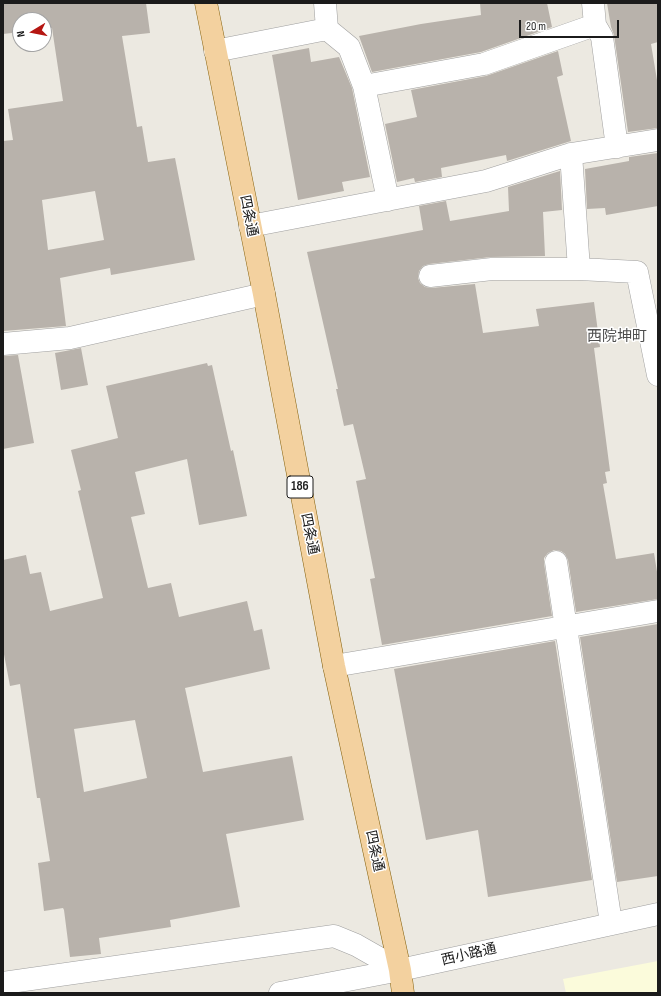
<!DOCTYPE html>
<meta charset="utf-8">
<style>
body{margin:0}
#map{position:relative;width:661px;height:996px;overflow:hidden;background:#ece9e1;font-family:"Sofia Sans Condensed",sans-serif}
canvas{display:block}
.frame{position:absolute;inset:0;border:4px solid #1b1b1b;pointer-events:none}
.north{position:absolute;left:12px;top:12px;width:40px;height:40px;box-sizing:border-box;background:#fff;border:1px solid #a4a4a4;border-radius:50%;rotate:260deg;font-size:11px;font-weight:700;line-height:16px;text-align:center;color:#1b1b1b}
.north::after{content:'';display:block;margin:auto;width:14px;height:18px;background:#b51612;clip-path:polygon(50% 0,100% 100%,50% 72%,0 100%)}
.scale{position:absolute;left:519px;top:20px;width:100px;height:18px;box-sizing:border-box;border:2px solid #1b1b1b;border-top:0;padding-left:5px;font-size:12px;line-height:14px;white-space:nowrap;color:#1b1b1b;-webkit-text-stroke:3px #fff;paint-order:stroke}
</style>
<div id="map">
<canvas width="661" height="996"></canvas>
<div class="frame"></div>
<div class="north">N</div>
<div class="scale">20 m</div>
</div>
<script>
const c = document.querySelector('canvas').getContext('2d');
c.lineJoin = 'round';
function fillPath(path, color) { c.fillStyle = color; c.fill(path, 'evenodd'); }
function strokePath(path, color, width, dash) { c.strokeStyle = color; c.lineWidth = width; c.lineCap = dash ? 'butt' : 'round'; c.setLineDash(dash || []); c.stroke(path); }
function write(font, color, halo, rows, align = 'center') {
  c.font = font + ' "Sofia Sans Condensed","Noto Sans JP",sans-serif'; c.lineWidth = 3; c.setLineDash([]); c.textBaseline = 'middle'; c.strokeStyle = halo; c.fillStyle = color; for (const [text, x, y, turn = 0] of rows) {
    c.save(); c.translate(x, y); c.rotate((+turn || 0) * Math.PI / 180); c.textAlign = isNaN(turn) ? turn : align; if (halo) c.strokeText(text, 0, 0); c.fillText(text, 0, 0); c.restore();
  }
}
const education = new Path2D(`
 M658 961V993H566L563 979Z`);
const building = new Path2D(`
 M3 3H146L150 33 122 36 137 127 142 126 148 162 175 158 195 260 111 275 110 268 60 278 66 326 3 331V141L13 140 8 109 63 101 52 28 44 29V20H20V32L3 34ZM95 191 104 240 48 250 42 200Z
 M480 3H547L552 27 481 52 372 72 359 36 421 24 481 15Z
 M607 3H658V42L651 44 658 86V128L628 132 614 35 611 27Z
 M309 48 311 62 339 57 352 88 370 177 342 182 344 191 298 200 272 55Z
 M558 51 563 75 557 77 571 141 507 161 506 155 441 168 442 177 415 182 414 178 397 182 385 124 417 117 411 90 486 76Z
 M658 153V206L606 215 605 208 587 209 585 169 629 161V157Z
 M560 171 562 210 543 212 545 256 491 257 429 264 423 266 419 271 418 278 420 283 425 287 431 288 475 284 483 333 539 326 536 309 594 302 600 347 594 348 610 471 605 472 607 483 603 484 616 559 654 553 658 578V599L576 612 568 560 565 554 561 551 554 550 548 553 544 558V563L552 616 382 645 370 579 375 578 356 481 366 479 353 424 344 426 336 389H338L307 252 423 230 419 206 446 201 450 221 509 211 508 187Z
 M81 348 88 385 61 390 55 353Z
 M18 355 34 443 3 449V356Z
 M207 363 208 366 212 365 231 451 233 450 247 516 199 525 187 459 135 472 145 514 131 517 148 588 171 583 179 617 247 601 254 631 262 629 270 669 185 688 203 772 292 756 304 820 226 834 240 907 170 920 171 927 99 938 101 954 70 957 64 910 63 908 44 911 38 863 50 861 40 798H37L20 684 10 686 3 649V560L26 555 30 574 41 572 50 611 103 598 78 491 81 490 71 450 118 438 106 386ZM135 720 147 778 84 792 74 729Z
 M658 624V876L617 882 580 637Z
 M555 641 592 880 488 897 478 830 426 840 394 669Z`);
const minor = new Path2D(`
 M325 3 327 29
 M593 3 595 25 602 37 617 147
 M215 51 327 29 349 47 364 86 388 200
 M364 86 484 64 595 25
 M571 154 579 269 637 272 658 375
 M250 226 486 181 571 154 658 140
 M430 276 492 269H579
 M3 344 70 338 264 294
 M556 562 611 923
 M334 666 658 611
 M3 983 334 936 356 945 400 970
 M280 993 400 970 658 914`);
const major = new Path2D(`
 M206 3 264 294 334 666 400 970 403 993`);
const shields = [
 [300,487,26]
];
const shieldNames = [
 ["186",300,487]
];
const streetNames = [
 ["四条通",248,216,79],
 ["四条通",309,534,79],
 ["四条通",374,851,78],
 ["西小路通",469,955,-13]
];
const neighbourhoodNames = [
 ["西院坤町",617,337]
];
fillPath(education, '#fbfbdb');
fillPath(building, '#b8b2ab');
strokePath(minor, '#9f9f9f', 23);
strokePath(major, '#85610d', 23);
strokePath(minor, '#fff', 22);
strokePath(major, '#f3d19f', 22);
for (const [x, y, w] of shields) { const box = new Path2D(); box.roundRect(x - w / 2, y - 11, w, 22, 3); c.fillStyle = '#fff'; c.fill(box); strokePath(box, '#1b1b1b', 1); }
write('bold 13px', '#1b1b1b', null, shieldNames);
write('14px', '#1b1b1b', '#fff', streetNames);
write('15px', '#4e4e4e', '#fff', neighbourhoodNames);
</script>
